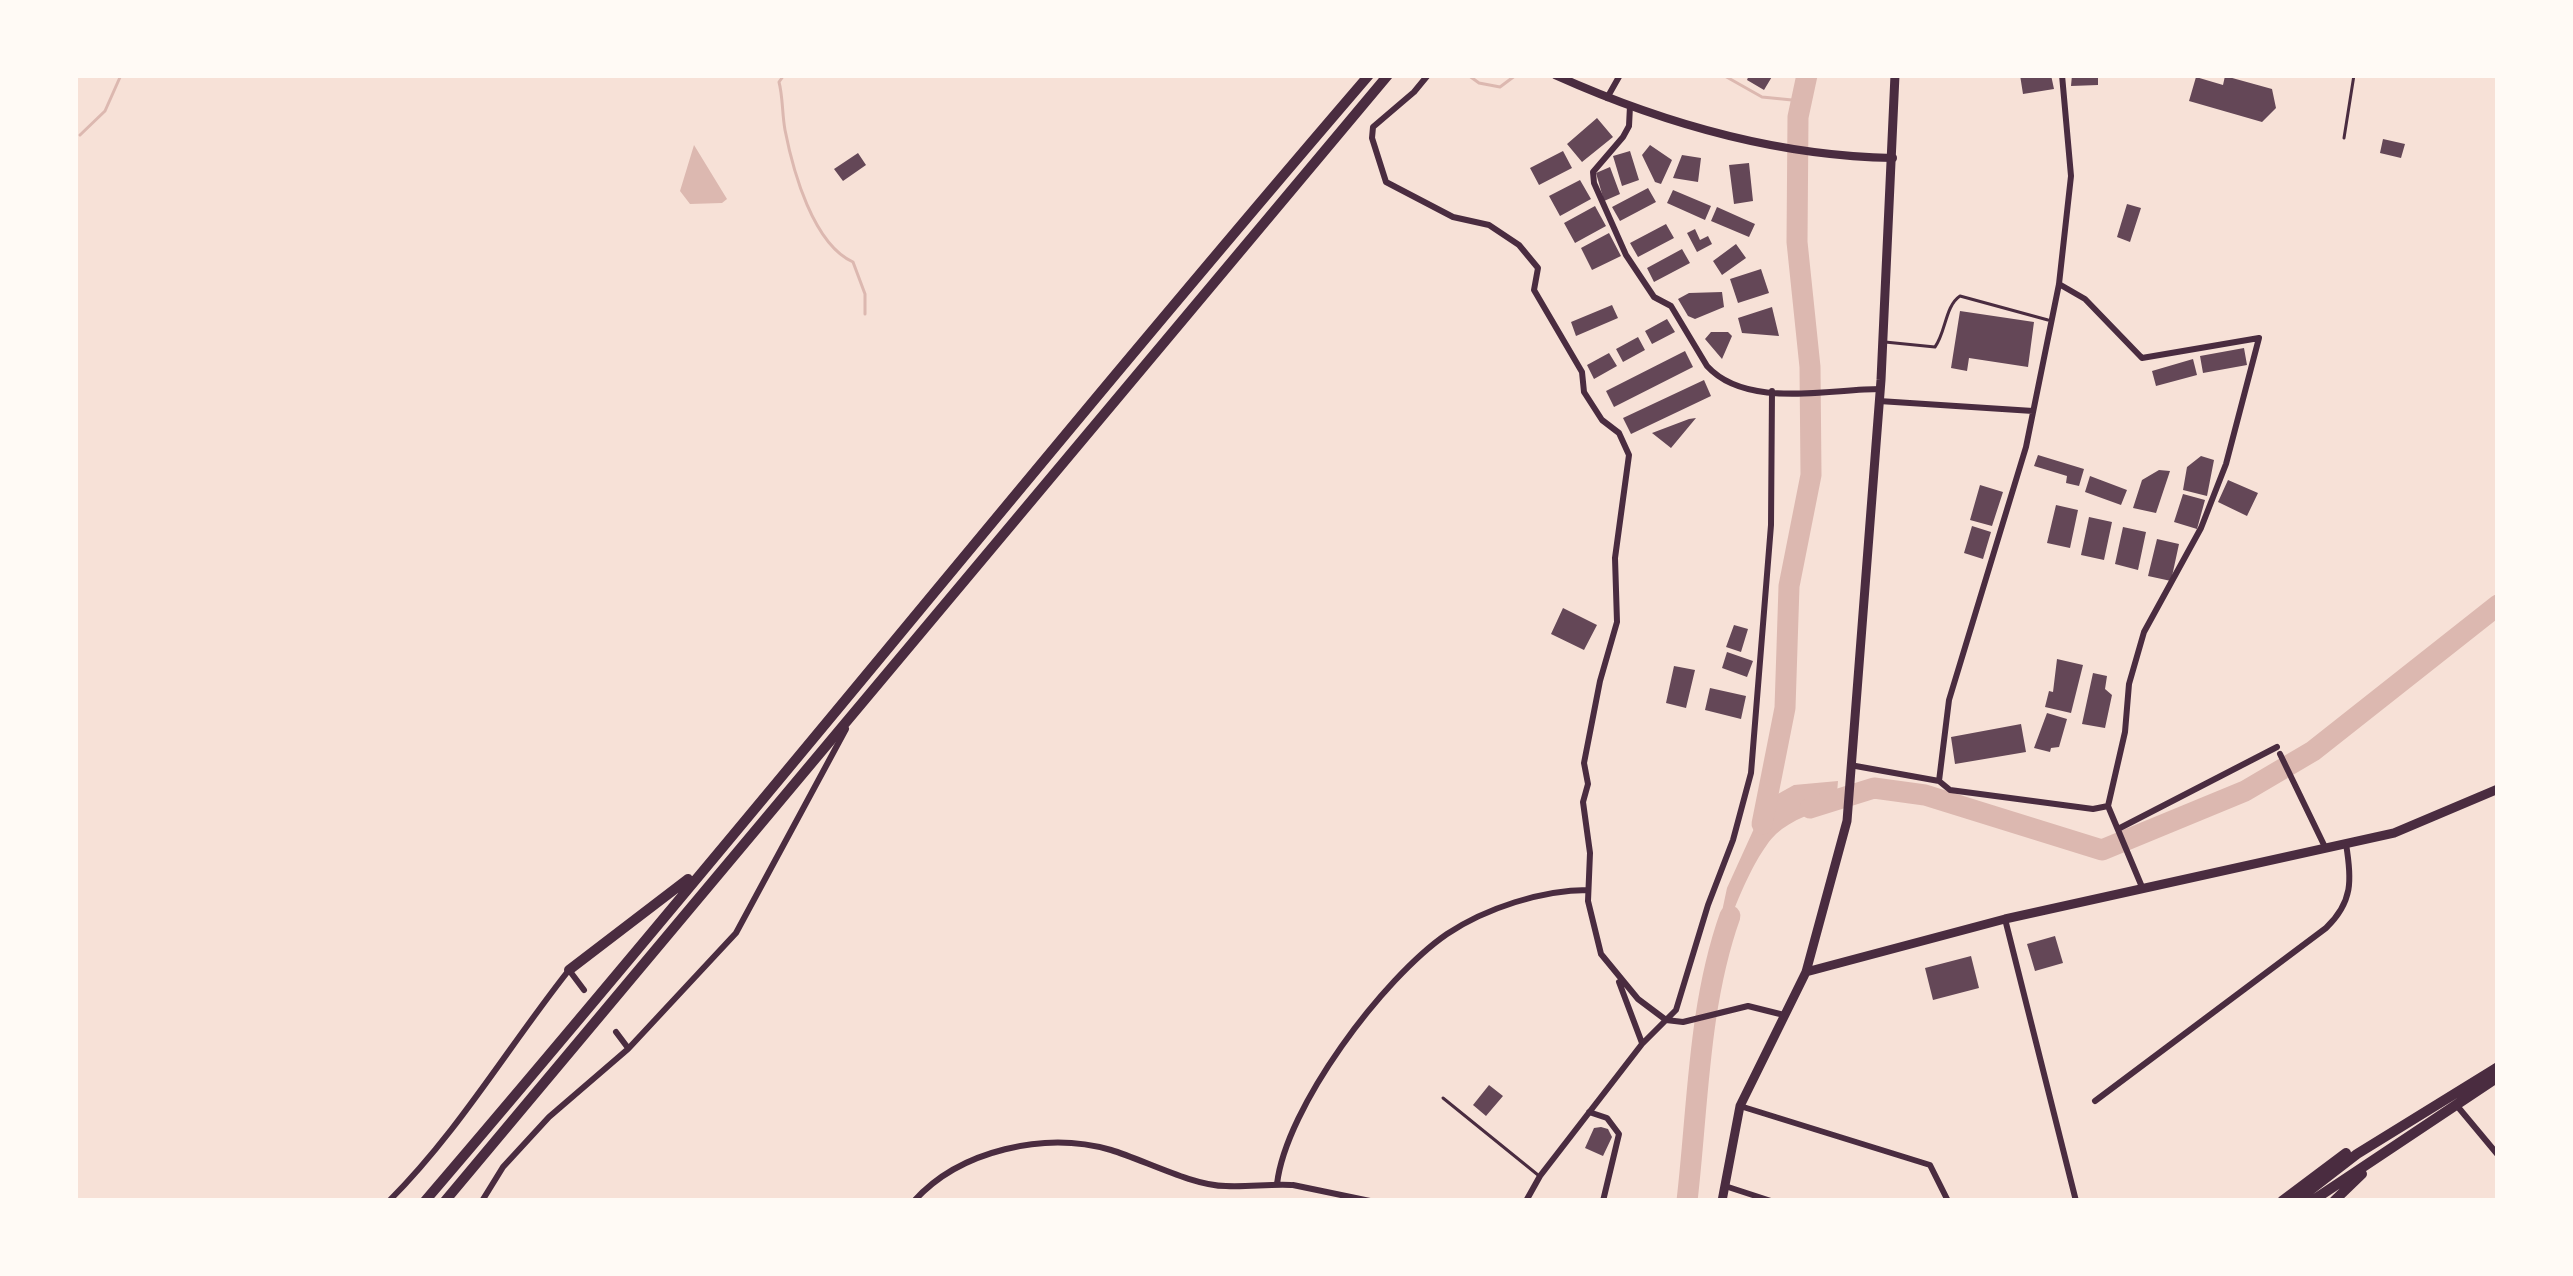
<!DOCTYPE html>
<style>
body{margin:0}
#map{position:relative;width:2573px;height:1276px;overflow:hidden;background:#f7e1d7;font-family:Poppins,sans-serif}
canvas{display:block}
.frame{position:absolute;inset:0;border:78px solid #fffaf5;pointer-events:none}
</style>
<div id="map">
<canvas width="2573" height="1276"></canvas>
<div class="frame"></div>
</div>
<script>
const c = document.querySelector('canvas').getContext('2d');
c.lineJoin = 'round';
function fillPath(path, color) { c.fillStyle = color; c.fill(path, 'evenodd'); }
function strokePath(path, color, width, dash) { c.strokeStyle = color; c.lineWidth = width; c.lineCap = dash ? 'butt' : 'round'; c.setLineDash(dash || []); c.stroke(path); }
const water = new Path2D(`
 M694 145 727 199 722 203 690 204 680 191Z
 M1838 781 1836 805C1816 812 1792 819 1776 834 1751 858 1721 937 1716 971L1717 935 1727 888 1767 800 1794 785Z`);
const stream = new Path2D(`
 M784 75 779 82C783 97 782 114 785 130 793 171 813 244 853 262L865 294V314
 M1468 75 1479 83 1500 87 1516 75
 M1723 75 1762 97 1802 101
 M80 135 105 111 121 75`);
const river = new Path2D(`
 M1810 808 1874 788 1925 795 2102 850 2245 791 2313 751 2498 605
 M1762 824 1785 708 1789 586 1811 475 1810 367 1797 242 1798 117 1807 75
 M1687 1201C1698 1107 1698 1006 1730 916`);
const building = new Path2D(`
 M1749 75H1773L1764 90 1747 80Z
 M2020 75H2051L2054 89 2023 94Z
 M2072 75H2098V85L2071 86Z
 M2225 76 2272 89 2276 108 2262 122 2189 101 2196 77 2223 85Z
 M1597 118 1613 137 1582 162 1567 144Z
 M2383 139 2405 144 2401 158 2380 153Z
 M1650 145 1672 160 1661 184 1655 182 1642 155Z
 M1563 151 1572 168 1539 185 1530 168Z
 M1630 151 1639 180 1622 186 1613 156Z
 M858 153 866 165 843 181 834 169Z
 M1682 155 1701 158 1698 182 1673 178Z
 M1749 163 1753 201 1734 204 1729 165Z
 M1610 167 1620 194 1604 201 1596 173Z
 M1580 180 1591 199 1560 216 1549 196Z
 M1648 188 1656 202 1620 221 1612 207Z
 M1673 190 1711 206 1705 220 1667 203Z
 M2127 204 2141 208 2130 242 2117 237Z
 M1595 206 1606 226 1575 243 1564 223Z
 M1717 207 1755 224 1749 237 1711 221Z
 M1666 224 1674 238 1638 257 1630 243Z
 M1695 229 1700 240 1708 236 1712 244 1697 252 1687 233Z
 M1609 233 1621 256 1592 270 1581 248Z
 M1736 244 1746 258 1722 275 1713 261Z
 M1682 249 1690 263 1654 282 1647 268Z
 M1761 269 1769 293 1738 303 1730 279Z
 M1722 292 1724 307 1695 319 1688 316 1678 299 1689 293Z
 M1612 305 1618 318 1576 336 1571 322Z
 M1772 307 1779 336 1742 333 1738 318Z
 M1960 311 2034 322 2028 367 1969 358 1967 371 1951 368Z
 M1667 319 1675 332 1652 344 1645 331Z
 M1711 332H1728L1732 336 1722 359 1705 339Z
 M1638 337 1645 350 1623 362 1616 349Z
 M2244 348 2247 365 2203 373 2200 356Z
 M1685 351 1693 367 1614 407 1606 391Z
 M1609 353 1617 366 1594 379 1587 365Z
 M2193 359 2197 375 2156 386 2152 371Z
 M1704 380 1711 396 1631 434 1623 418Z
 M1696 418 1671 448 1652 433 1689 419Z
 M2038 455 2084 469 2079 486 2066 483 2067 476 2034 466Z
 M2201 456 2214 460 2207 496 2183 490 2187 467Z
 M2159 470 2170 471 2156 513 2133 508 2142 480Z
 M2090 476 2127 490 2121 505 2085 492Z
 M2228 480 2258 493 2247 516 2218 502Z
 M1980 485 2003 492 1992 526 1970 520Z
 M2183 494 2205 500 2197 529 2174 522Z
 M2056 505 2078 510 2070 548 2047 543Z
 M2089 517 2112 522 2104 560 2081 555Z
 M1972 526 1991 532 1983 559 1964 553Z
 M2123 527 2146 532 2138 570 2115 564Z
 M2157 539 2179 544 2171 581 2148 576Z
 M1563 608 1597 625 1584 650 1551 634Z
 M1734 625 1748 629 1741 652 1726 647Z
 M1727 652 1753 661 1747 677 1722 668Z
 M2057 659 2083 665 2071 713 2045 707 2049 691 2053 692Z
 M1674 666 1695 670 1686 708 1666 703Z
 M2093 673 2107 676 2105 689 2112 695 2105 728 2082 724Z
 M1710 688 1746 696 1741 719 1705 710Z
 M2047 713 2067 719 2059 747 2051 748 2050 752 2034 748Z
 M2021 724 2026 752 1955 764 1951 737Z
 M2055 936 2063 963 2035 971 2027 944Z
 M1971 956 1979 988 1933 1000 1925 968Z
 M1489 1085 1503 1096 1486 1116 1473 1105Z
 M1601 1127 1608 1129 1612 1137 1603 1156 1585 1148 1594 1128Z`);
const path = new Path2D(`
 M2344 138 2354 75`);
const service = new Path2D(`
 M1885 342 1935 347C1946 332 1945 306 1960 296L2048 320
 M1443 1098 1538 1175`);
const minor = new Path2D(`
 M1428 75 1414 92 1373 127 1372 138 1386 182 1453 217 1489 225 1519 245 1538 268 1534 290 1582 372 1584 392 1602 420 1619 433 1629 455 1615 558 1617 622 1600 681 1584 763 1588 784 1583 802 1590 853 1588 901 1601 954 1638 999 1666 1020 1683 1022 1748 1006 1784 1015
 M1607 98 1620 75
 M1630 106 1629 126 1623 137 1593 172 1594 183 1626 255 1654 297 1671 306 1707 366C1746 409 1828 389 1880 389
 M1879 401 2033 411
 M2280 754 2325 847
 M1850 765 1939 781 1949 700 2026 447 2059 284 2071 176 2062 75
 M1939 781 1950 790 2093 809 2108 806 2125 732 2129 684 2144 632 2201 528 2226 464 2259 338 2142 358 2085 299 2059 284
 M2108 806 2142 887
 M2118 829 2277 747
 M2005 919 2076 1201
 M1619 982 1642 1043
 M616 1032 628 1048
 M2095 1101 2326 928C2353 902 2352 880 2346 844
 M1740 1106 1930 1165 1948 1201
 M2458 1107 2498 1155
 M1589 1112 1607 1118 1619 1134 1603 1201
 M1277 1184C1286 1107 1383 978 1447 934 1486 908 1542 890 1588 890
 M1293 1185 1370 1201
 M1725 1186 1771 1201
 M389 1201C459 1131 508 1047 569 970L584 990
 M482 1201 503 1167 549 1117 628 1049 736 933 846 729
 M914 1201C960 1150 1045 1131 1111 1150 1144 1160 1193 1186 1226 1186 1248 1187 1269 1184 1291 1185
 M1526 1201 1540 1176 1642 1044 1676 1010 1708 905 1733 840 1751 773 1771 525 1772 391`);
const tertiary = new Path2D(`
 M1555 75C1662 123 1775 156 1893 158`);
const secondary = new Path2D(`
 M1806 972 2005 919 2394 833 2498 789
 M1722 1201 1740 1106 1806 972 1847 821 1881 380 1895 75`);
const trunk = new Path2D(`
 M569 970 688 879
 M425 1201C744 829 1050 446 1369 75
 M445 1201 1388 75
 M2282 1201 2346 1153
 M2296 1201 2357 1154 2498 1067
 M2312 1201 2498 1077
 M2334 1201 2362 1174`);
fillPath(water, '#dcb8b0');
strokePath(stream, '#dcb8b0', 3);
strokePath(river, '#dcb8b0', 21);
fillPath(building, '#644757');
strokePath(path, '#4a2c40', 3);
strokePath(service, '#4a2c40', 3);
strokePath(minor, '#4a2c40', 6);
strokePath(tertiary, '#4a2c40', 8);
strokePath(secondary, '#4a2c40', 9);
strokePath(trunk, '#4a2c40', 10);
</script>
